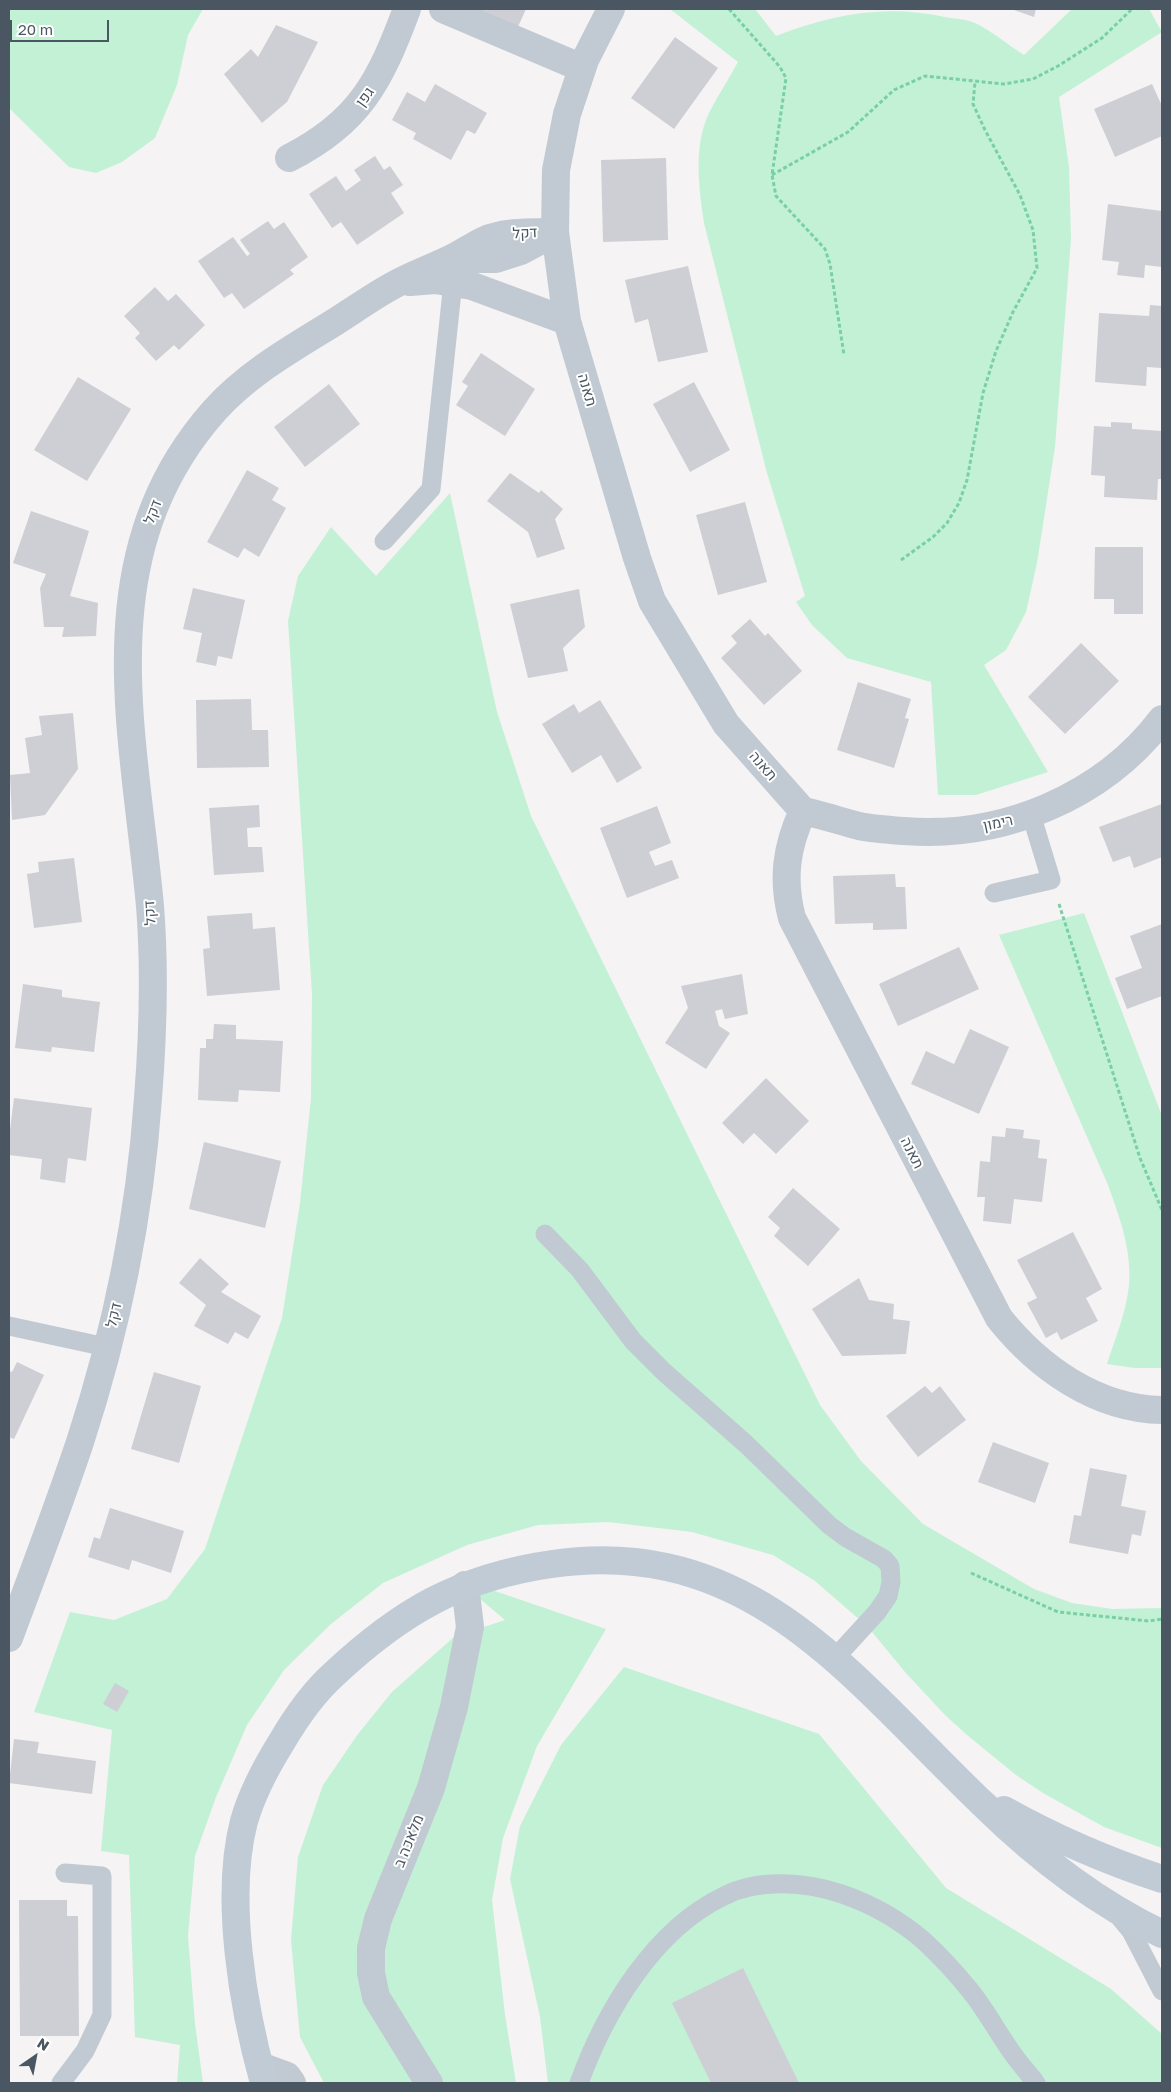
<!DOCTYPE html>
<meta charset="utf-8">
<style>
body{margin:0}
#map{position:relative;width:1171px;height:2092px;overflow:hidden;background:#f5f3f3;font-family:"Golos Text",sans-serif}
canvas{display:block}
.frame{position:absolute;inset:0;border:10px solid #4a5661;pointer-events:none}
.north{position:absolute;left:10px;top:2032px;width:50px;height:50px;-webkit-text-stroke:4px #fff;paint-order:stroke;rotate:33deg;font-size:14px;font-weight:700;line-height:20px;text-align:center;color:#4a5661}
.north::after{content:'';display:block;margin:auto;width:18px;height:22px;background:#4a5661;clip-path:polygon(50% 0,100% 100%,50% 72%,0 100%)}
.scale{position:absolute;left:10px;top:20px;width:99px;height:22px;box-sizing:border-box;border:2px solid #4a5661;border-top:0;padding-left:6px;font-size:15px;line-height:18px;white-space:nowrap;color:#4a5661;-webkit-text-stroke:4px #fff;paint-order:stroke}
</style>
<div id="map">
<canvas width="1171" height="2092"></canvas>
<div class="frame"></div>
<div class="north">N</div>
<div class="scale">20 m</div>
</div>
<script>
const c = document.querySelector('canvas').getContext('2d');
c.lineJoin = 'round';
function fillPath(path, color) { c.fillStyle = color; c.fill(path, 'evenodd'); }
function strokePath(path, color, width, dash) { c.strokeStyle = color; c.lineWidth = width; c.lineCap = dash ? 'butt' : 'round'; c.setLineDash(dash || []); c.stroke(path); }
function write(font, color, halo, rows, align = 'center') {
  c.font = font + ' "Golos Text",Heebo,sans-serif'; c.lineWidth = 4; c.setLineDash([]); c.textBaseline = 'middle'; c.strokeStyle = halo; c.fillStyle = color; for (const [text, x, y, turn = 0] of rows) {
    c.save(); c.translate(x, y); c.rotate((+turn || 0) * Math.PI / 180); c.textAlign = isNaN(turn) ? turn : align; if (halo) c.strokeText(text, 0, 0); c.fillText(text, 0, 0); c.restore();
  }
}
const green = new Path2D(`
 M9 9H203L188 35 177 85 155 138 122 162 96 173 69 167 9 108Z
 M670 9H755L776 36C832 14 886 4 945 17 955 19 967 19 975 23 992 31 1008 45 1024 55L1072 9H1149L1162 32 1059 97 1069 167 1071 239 1055 447 1037 563 1026 612 1006 650 984 665 1048 772 976 795H938L931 682 847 658 812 625 796 602 805 596 767 473 704 223C699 188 693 147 709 113 718 95 729 79 738 62Z
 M450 493 497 712 531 816 820 1405 861 1461 923 1524 1034 1589 1072 1603 1112 1609 1162 1608V1848L1104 1827 1043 1793 1016 1775 967 1735 945 1715 905 1672 868 1627 815 1581 773 1555 692 1532 608 1522 538 1525 467 1545 383 1583 331 1624 284 1670 247 1725 216 1797 195 1856 188 1936 195 2024 203 2083H177L180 2045 135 2037 129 1855 101 1851 112 1730 34 1712 70 1612 114 1620 167 1599 205 1549 282 1318 300 1203 311 1098 312 994 288 621 298 576 331 527 376 576Z
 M1084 913 1162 1116V1368H1135L1107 1364C1115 1339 1126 1313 1129 1286 1132 1251 1120 1218 1108 1185L999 935Z
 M454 1577 606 1629 537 1746 503 1838 492 1900 505 2015 516 2083H324L300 2037 291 1940 298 1857 323 1785 358 1734 392 1692 454 1637 505 1620Z
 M624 1667 819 1734 946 1888 1111 1989 1162 2034V2083H548L540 2017 510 1879 520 1826 561 1745Z`);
const building = new Path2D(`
 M471 9H526L513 38Z
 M1011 9H1036L1034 17Z
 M276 25 318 42 287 102 262 123 224 74 251 49 258 57Z
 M675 37 718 68 674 129 631 98Z
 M435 84 487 113 475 134 467 130 451 160 413 139 416 133 392 120 407 92 425 102Z
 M1152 84 1162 106V136L1115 157 1094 109Z
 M375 156 384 170 390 166 403 185 391 193 404 213 357 245 341 222 332 228 309 194 336 176 346 191 361 180 354 170Z
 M666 158 668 240 603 242 601 160Z
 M1108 204 1162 211V267L1145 265 1144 278 1117 275 1119 262 1102 260Z
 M268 221 274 229 284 222 308 257 290 270 294 274 244 309 232 293 224 298 198 261 233 237 247 256 250 254 240 240Z
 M688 266 708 352 658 362 648 319 635 323 625 280Z
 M155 287 168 301 176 294 205 325 179 350 174 345 156 361 135 338 140 333 124 316Z
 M1150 305 1162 306V368L1147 367 1146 386 1095 382 1099 313 1149 316Z
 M481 353 535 389 505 436 456 405 468 386 462 382Z
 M78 377 131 409 87 481 34 450Z
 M694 382 730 450 690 472 653 404Z
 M329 384 360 424 305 467 274 427Z
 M1111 422 1132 423V429L1162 431V479H1158L1157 500 1104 497 1105 476 1091 475 1094 426 1111 427Z
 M247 470 279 488 272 500 286 508 259 557 244 548 238 558 207 542Z
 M510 473 539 493 541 490 563 509 555 519 565 549 537 558 528 532 487 501Z
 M745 502 767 582 718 595 696 515Z
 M31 511 89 531 70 596 98 603 96 636 62 637 64 627H44L40 588 46 574 13 563Z
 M1095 547H1143V614H1114V599H1094Z
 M193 588 245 600 232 659 218 656 216 666 196 662 202 633 183 629Z
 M579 589 585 627 563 648 568 671 528 678 510 604Z
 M750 619 765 636 768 633 802 671 764 705 721 658 737 643 731 636Z
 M1081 643 1119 681 1065 734 1028 697Z
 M858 682 911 699 905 718 909 719 894 768 837 750Z
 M251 699 252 730H268L269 767 197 768 196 700Z
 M600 700 642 768 617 783 601 755 572 773 542 724 574 704 579 713Z
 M73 713 78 769 45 815 12 820 10 775 30 773 25 738 42 735 39 716Z
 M1162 804V857L1134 868 1130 856 1113 862 1099 827Z
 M259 805 260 827 247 828 248 847H262L264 872 214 875 209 808Z
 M657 806 671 843 649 852 655 866 672 860 679 878 627 898 600 828Z
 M74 858 82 922 34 928 27 874 39 872 38 862Z
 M895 874 896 887H905L907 929 873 930V923L835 924 833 876Z
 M252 913 253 929 275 927 280 990 207 996 203 949 210 948 207 916Z
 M1162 924V996L1127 1009 1115 978 1142 968 1130 936Z
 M959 947 979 989 898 1026 879 984Z
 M742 974 748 1014 725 1019 722 1009 715 1011 719 1026 730 1033 706 1069 665 1043 688 1008 681 986Z
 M23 984 62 990V997L100 1002 94 1052 52 1047 51 1052 15 1048Z
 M214 1024 236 1025V1039L283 1041 280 1092 239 1090 238 1102 198 1100 200 1048H206V1039H213Z
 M970 1029 1009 1047 979 1114 911 1084 926 1051 954 1064Z
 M766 1078 809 1121 776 1154 754 1133 743 1144 722 1123Z
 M14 1098 92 1108 86 1161 68 1158 65 1183 40 1179 42 1159 9 1155V1138Z
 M1006 1128 1024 1130 1023 1138 1040 1140 1038 1158 1047 1159 1042 1202 1014 1199 1011 1224 983 1221 985 1197H977L980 1161 990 1162 992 1136 1005 1137Z
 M204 1142 281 1161 265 1228 189 1209Z
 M793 1188 840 1229 808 1266 774 1236 780 1228 768 1217Z
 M1073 1232 1102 1289 1086 1298 1098 1321 1061 1340 1057 1332 1046 1338 1027 1303 1037 1298 1017 1260Z
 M200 1258 229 1284 221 1292 261 1316 248 1339 235 1332 228 1344 194 1326 206 1305 179 1283Z
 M859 1278 869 1300 894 1304 893 1319 910 1321 906 1354 842 1356 812 1309Z
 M17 1362 44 1375 14 1439 9 1437V1371L12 1372Z
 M154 1372 201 1386 179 1463 131 1449Z
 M925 1386 932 1393 940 1386 966 1420 918 1457 886 1416Z
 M993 1442 1049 1463 1035 1503 978 1482Z
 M1090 1468 1127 1475 1121 1506 1146 1511 1141 1536 1132 1534 1128 1554 1069 1543 1074 1515 1081 1516Z
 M110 1508 184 1531 171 1573 132 1560 129 1570 88 1557 94 1537 100 1539Z
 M115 1683 129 1691 117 1712 103 1704Z
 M14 1739 39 1742 37 1753 96 1761 92 1794 9 1783Z
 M19 1900H67V1916H78L79 2036H20Z
 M743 1968 799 2083H711L672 2003Z`);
const path = new Path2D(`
 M729 9 780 67 786 78 772 175 776 196 825 249 830 264 844 355
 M772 175 848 132 894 90 925 76 1004 84 1033 79 1058 66 1102 38 1132 9
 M901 560 933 537 947 523 959 503 967 480 983 393 996 351 1013 312 1037 268 1033 230 1020 195 985 130 973 104 975 82
 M1059 904 1140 1158 1162 1210
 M971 1573 1058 1612 1149 1621 1162 1619`);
const service = new Path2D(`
 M384 541 431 489 453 282
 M994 893 1051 880 1031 814
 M545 1234 580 1270 633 1341 664 1372 746 1444 829 1525 845 1537 884 1559 890 1566 891 1582 888 1596 877 1612 834 1659
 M9 1326 106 1347
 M1117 1914 1131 1931 1162 1991
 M61 2083 85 2051 102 2015V1876L65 1873
 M579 2083C605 2012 653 1930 724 1896 759 1878 806 1882 842 1894 871 1904 901 1921 924 1941 939 1955 955 1972 968 1988 985 2008 997 2032 1013 2054 1020 2064 1029 2074 1036 2083`);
const minor = new Path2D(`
 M443 9 582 68
 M611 9 585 60 567 114 556 170 555 232 567 321 637 558 652 601 726 724 803 811
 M289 158C360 122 380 81 407 9
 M452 259H496L521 251 551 235
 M410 282 435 280 472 286 567 321
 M803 811C786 847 782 880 792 918L999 1318C1038 1367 1096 1409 1162 1410
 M803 811C822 815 840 821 859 826 873 829 889 830 904 831 1002 839 1103 797 1162 719
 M9 1638C33 1573 58 1508 80 1442 116 1332 140 1214 148 1098 153 1035 155 970 150 906 134 733 86 556 214 411 248 373 293 348 335 322 354 310 372 297 392 286 411 275 432 268 452 258 467 251 481 239 497 236 516 231 536 233 555 232
 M260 2066 287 2076 292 2083
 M429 2083 376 1997 371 1973V1948L378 1919 431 1788 454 1707 470 1627 465 1585`);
const secondary = new Path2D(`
 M1004 1810C1054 1838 1107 1861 1162 1879
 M264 2083C243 2008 224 1898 244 1821 252 1794 266 1767 281 1743 295 1719 312 1694 333 1675 400 1612 460 1577 552 1564 753 1535 854 1681 983 1804 1036 1856 1095 1902 1162 1934`);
const streetNames = [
 ["גפן",365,97,-54],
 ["דקל",525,233,-3],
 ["תאנה",587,390,74],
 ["דקל",153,512,-69],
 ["תאנה",763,766,49],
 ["רימון",998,823,-12],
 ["דקל",150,913,-94],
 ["תאנה",912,1153,63],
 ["דקל",114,1315,-77],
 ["מלאכה ב",409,1841,-68]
];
fillPath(green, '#c3f1d5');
fillPath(building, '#cdcfd5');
strokePath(path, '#7ad0a6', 3, [4, 2.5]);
strokePath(service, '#c1cad2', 19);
strokePath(minor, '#c1cad2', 28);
strokePath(secondary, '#c1cbd6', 28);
write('15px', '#4a5661', '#fff', streetNames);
</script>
